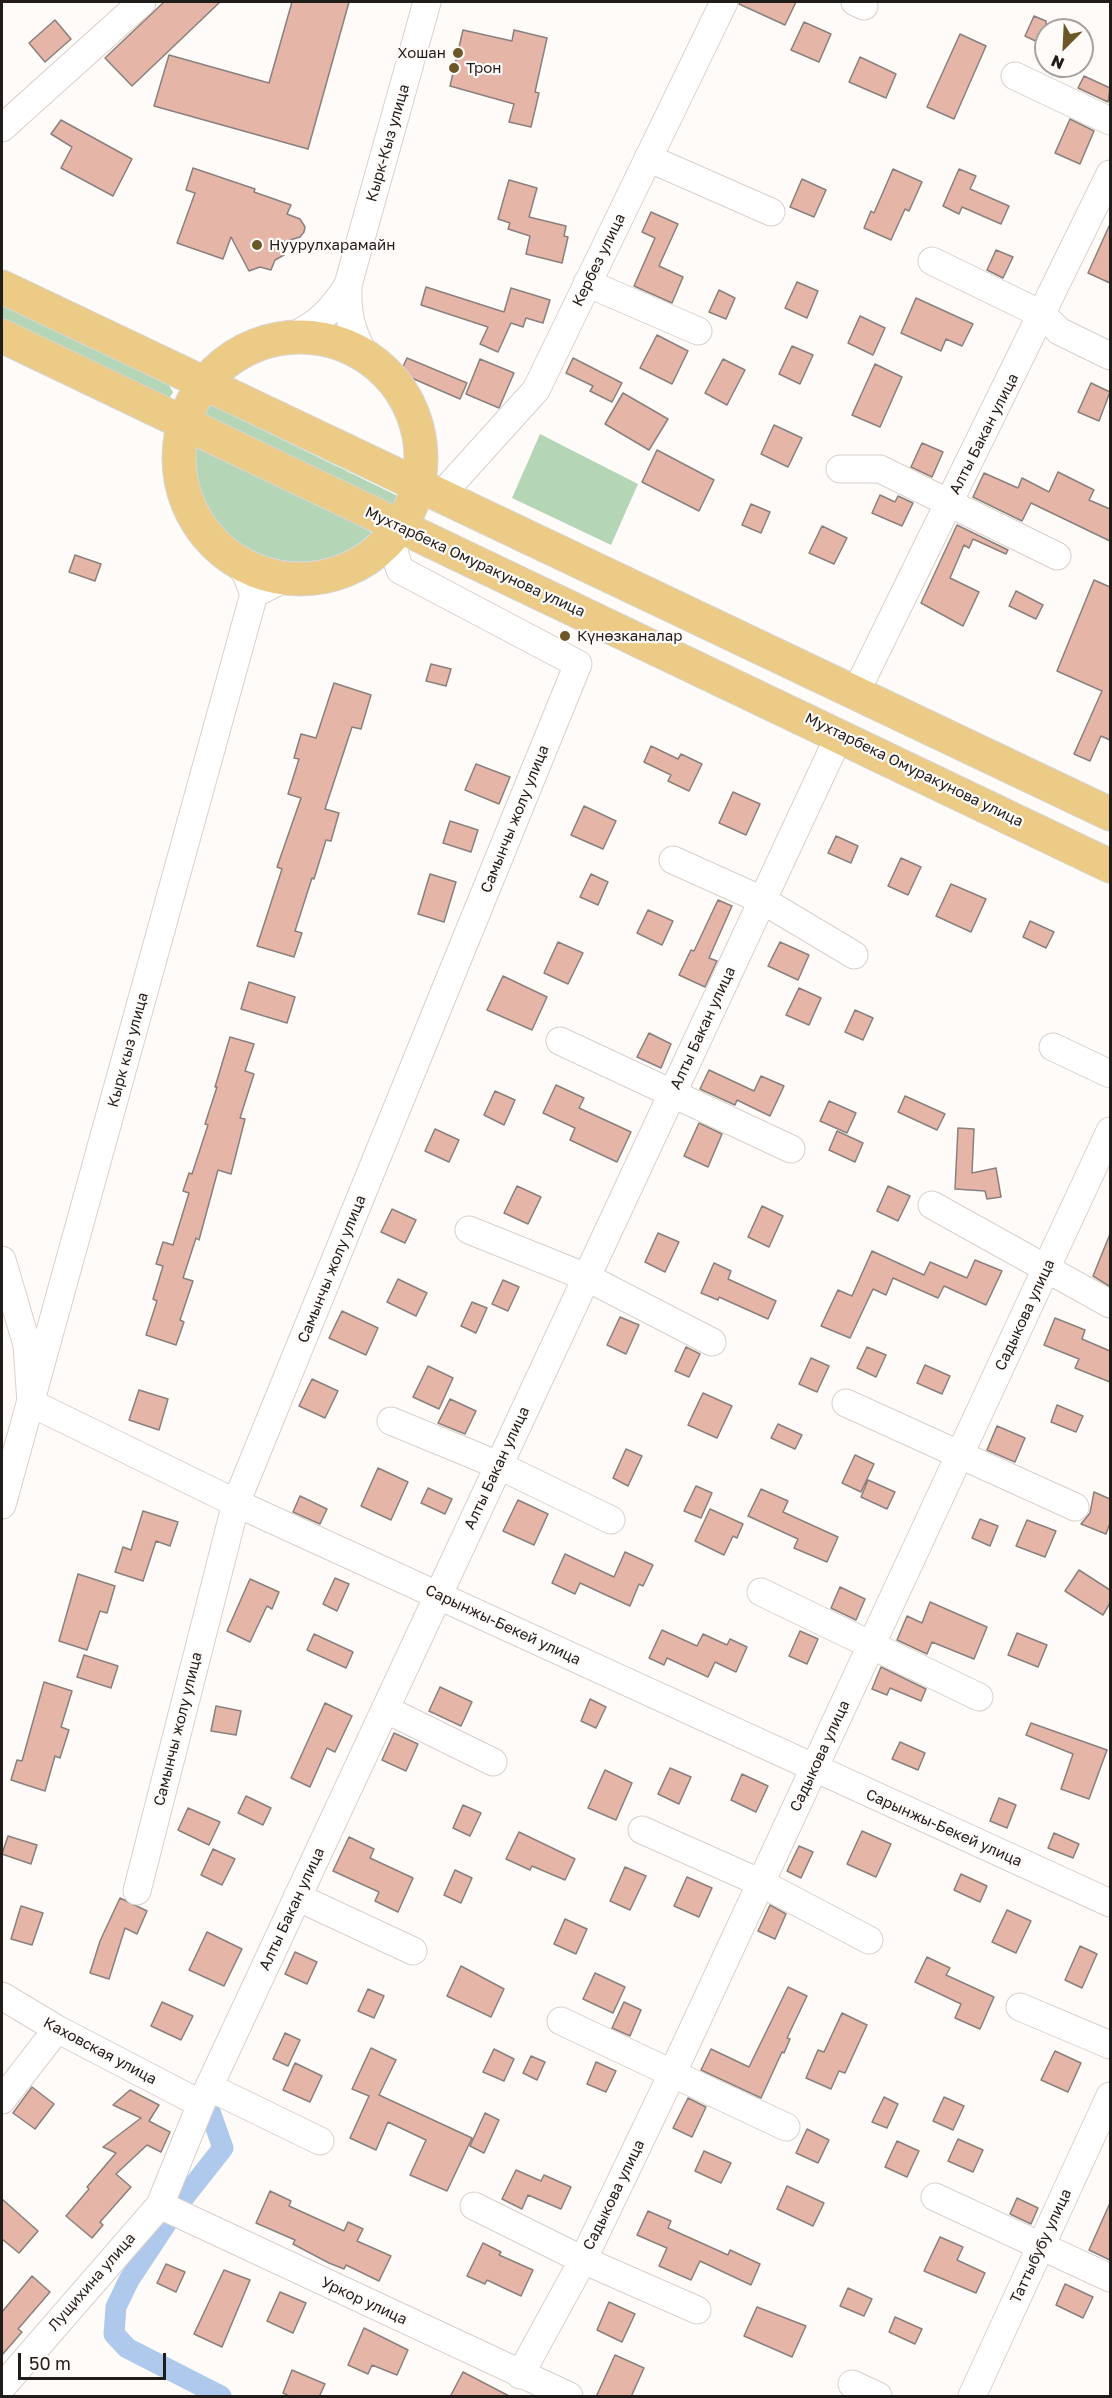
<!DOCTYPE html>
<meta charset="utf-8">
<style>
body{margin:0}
#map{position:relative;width:1112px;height:2398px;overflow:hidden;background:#fffbf9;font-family:"Golos Text",sans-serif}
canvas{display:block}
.frame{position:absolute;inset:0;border:3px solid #201c1a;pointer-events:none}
.north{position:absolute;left:1034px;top:18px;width:60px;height:60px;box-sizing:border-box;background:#fffbf9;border:2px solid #a6a2a0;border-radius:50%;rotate:204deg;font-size:16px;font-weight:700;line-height:24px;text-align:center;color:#201c1a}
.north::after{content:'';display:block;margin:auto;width:21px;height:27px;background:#6c5726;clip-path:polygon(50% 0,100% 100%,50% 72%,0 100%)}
.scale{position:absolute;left:18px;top:2353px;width:148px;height:27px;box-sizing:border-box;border:3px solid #201c1a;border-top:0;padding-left:8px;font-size:18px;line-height:21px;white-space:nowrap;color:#201c1a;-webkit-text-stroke:4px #fffbf9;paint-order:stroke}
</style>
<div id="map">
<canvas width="1112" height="2398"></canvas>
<div class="frame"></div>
<div class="north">N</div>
<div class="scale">50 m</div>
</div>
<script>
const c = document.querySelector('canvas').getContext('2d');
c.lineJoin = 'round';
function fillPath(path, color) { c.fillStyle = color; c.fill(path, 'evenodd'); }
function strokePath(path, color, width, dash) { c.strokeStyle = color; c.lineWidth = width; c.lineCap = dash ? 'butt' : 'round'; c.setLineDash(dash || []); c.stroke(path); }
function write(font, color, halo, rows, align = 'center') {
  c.font = font + ' "Golos Text",sans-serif'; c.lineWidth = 4.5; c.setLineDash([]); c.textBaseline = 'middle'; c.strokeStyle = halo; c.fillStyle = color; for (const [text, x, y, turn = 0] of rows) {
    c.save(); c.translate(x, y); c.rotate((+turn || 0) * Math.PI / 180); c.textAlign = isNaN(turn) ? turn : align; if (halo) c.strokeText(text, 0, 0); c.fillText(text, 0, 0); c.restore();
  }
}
const green = new Path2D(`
 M2 304 167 382 173 392 167 402 2 326Z
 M211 405 400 497 393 511 202 418 204 408Z
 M540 434 638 484 611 545 512 498Z
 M194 447 350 520 372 533C364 539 355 547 346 551 296 576 237 556 208 510 196 491 195 469 194 447Z`);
const canal = new Path2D(`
 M182 2200 223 2148 207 2103
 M168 2221 129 2280 116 2307 114 2334 127 2348 221 2396`);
const building = new Path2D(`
 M164 2H220L132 86 105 58Z
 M292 2H349L308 149 154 106 169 55 269 83Z
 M740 2H796L785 25 739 4Z
 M1034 16 1046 21V46L1025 36Z
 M55 20 71 39 45 62 29 43Z
 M804 22 831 34 819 62 791 50Z
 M463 30 512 41 514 30 547 38 535 92 539 93 531 127 509 122 514 104 450 86Z
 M960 34 986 46 954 119 927 107Z
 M860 57 896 74 886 98 849 82Z
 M1084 76 1110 88 1108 102 1078 88Z
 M1070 119 1094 131 1080 164 1055 153Z
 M61 120 132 159 113 196 61 168 72 147 51 134Z
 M193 168 255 189 254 192 291 205 287 214 300 219 305 227 304 232 300 237 280 243 284 255 275 260 271 270 260 267 249 271 231 237 223 259 177 243 195 193 186 190Z
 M893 169 922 182 909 211 905 209 891 240 864 228 871 211 874 213Z
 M959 169 976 176 970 189 1009 206 1001 224 962 207 959 214 943 206Z
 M802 179 826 190 814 217 790 207Z
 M509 180 537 188 529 217 566 226 564 236 568 237 562 263 526 254 530 236 508 229 510 223 498 219Z
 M651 212 678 224 659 266 683 277 672 303 634 286 655 238 642 232Z
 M1110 224V283L1088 273Z
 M996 250 1013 257 1003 278 987 270Z
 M797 282 818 291 807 318 785 308Z
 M426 287 504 312 511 288 550 300 543 323 526 318 523 327 511 323 498 352 480 344 488 327 421 305Z
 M719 290 735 298 726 319 709 312Z
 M916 298 973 324 962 346 946 339 941 351 901 333Z
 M860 316 885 328 873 355 848 343Z
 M657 335 688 351 672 384 640 368Z
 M792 346 813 355 800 384 779 374Z
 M407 358 467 383 460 399 400 373Z
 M573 358 622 383 612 402 590 391 593 386 566 373Z
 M480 359 514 373 499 408 466 394Z
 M723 359 745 370 727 405 705 393Z
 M875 364 902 377 880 427 852 415Z
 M1091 383 1110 392 1099 421 1078 412Z
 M623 393 668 419 649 450 605 424Z
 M774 425 802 438 788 467 761 454Z
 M922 443 943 452 932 477 911 467Z
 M657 450 714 480 699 511 642 482Z
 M1058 472 1094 490 1089 500 1110 509V541L1031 503 1022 521 973 497 984 473 1018 488 1022 478 1049 492Z
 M880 495 895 502 898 496 913 503 902 526 872 513Z
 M751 504 770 512 761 533 742 525Z
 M957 525 1008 550 1006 554 973 539 969 548 964 545 950 578 979 592 963 626 921 603Z
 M822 526 847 538 834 564 809 553Z
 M75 555 101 564 95 581 69 572Z
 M1094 580 1110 587V740L1101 736 1090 761 1074 754 1102 691 1057 671Z
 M1016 591 1043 605 1036 619 1009 606Z
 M431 664 451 669 446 686 426 681Z
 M334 683 371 695 361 729 352 727 325 809 339 813 331 841 326 840 314 879 312 878 295 931 302 933 294 957 257 946 282 869 277 867 301 798 288 794 299 759 294 758 301 734 316 738Z
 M651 746 678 759 681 754 702 764 689 791 668 781 671 775 644 762Z
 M476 764 510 777 499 804 465 790Z
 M733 792 760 804 746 835 719 823Z
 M584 806 616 821 603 849 571 835Z
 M450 821 478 830 471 852 443 843Z
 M836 836 858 846 851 863 828 853Z
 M901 858 921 867 908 895 888 886Z
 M430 874 456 882 444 922 418 914Z
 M591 874 608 882 598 905 580 897Z
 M951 884 986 899 971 932 936 916Z
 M718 900 732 906 709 958 717 961 705 987 679 975 691 950 694 951Z
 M648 910 673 921 662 945 637 933Z
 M1030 921 1054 932 1046 948 1023 937Z
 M558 942 583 953 568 984 544 973Z
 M780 942 809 955 798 980 768 966Z
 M503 976 547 997 532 1030 487 1010Z
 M249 982 295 997 287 1023 241 1009Z
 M799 988 821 998 809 1025 786 1015Z
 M855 1010 873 1018 863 1040 845 1032Z
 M649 1033 671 1044 661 1068 637 1057Z
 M230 1037 254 1044 245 1071 254 1074 240 1118 245 1119 231 1174 218 1170 199 1240 196 1238 183 1278 193 1281 180 1320 184 1322 176 1345 146 1335 157 1301 153 1299 163 1266 156 1264 163 1242 173 1245 189 1193 183 1191 189 1173 192 1174 208 1125 205 1124 217 1087H215Z
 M709 1070 754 1091 761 1076 784 1086 770 1116 737 1100 735 1105 700 1089Z
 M556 1085 584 1098 579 1108 631 1132 617 1162 570 1140 575 1128 543 1113Z
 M495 1091 515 1100 504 1125 484 1115Z
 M905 1096 945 1114 937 1130 898 1112Z
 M829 1101 856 1113 847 1133 820 1121Z
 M699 1123 722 1134 708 1167 684 1156Z
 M958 1128 974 1129 972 1173 996 1168 1001 1197 987 1199 985 1191 955 1189Z
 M435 1129 459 1140 449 1162 425 1151Z
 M837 1131 863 1143 855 1162 829 1150Z
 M517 1186 541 1197 528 1224 504 1213Z
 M888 1186 910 1196 898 1221 877 1211Z
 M762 1206 783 1216 769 1247 748 1237Z
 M392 1209 416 1220 405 1243 381 1232Z
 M658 1233 679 1242 665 1272 645 1262Z
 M1110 1234V1283L1109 1286 1093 1276Z
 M872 1251 924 1275 930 1262 967 1278 975 1260 1002 1271 986 1305 944 1286 938 1298 893 1278 886 1295 873 1289 850 1338 821 1326 838 1290 852 1296Z
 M714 1263 731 1271 728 1279 776 1301 768 1319 719 1297 718 1300 701 1293Z
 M398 1279 427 1293 416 1316 387 1302Z
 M503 1280 519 1287 508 1311 492 1304Z
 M472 1302 487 1308 476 1333 461 1326Z
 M342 1311 378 1328 366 1355 329 1338Z
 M620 1317 639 1325 626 1354 607 1345Z
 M1055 1318 1085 1330 1082 1339 1110 1351V1382L1075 1368 1079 1359 1044 1345Z
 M686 1347 700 1354 689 1377 675 1371Z
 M867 1347 886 1355 876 1377 857 1368Z
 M811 1358 829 1366 817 1392 799 1384Z
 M925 1365 950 1376 942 1394 917 1383Z
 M428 1366 453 1378 439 1409 413 1397Z
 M312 1379 338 1391 325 1418 299 1406Z
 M139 1390 168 1399 159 1430 129 1420Z
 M703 1393 732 1406 717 1438 688 1425Z
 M450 1399 476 1411 465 1434 438 1423Z
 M1057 1405 1083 1416 1076 1432 1051 1422Z
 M778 1424 802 1435 795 1449 771 1438Z
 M997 1426 1025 1438 1015 1462 987 1450Z
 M626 1449 642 1456 628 1486 613 1478Z
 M855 1455 874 1464 861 1492 842 1483Z
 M378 1468 408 1482 391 1520 361 1506Z
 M868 1480 895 1492 887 1509 861 1497Z
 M696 1486 712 1493 701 1518 684 1511Z
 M428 1488 452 1499 445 1514 421 1503Z
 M761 1489 788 1501 783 1512 838 1537 827 1562 794 1548 798 1539 748 1516Z
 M1094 1492 1110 1499V1523L1106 1534 1081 1524 1090 1513Z
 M300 1496 327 1509 320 1524 293 1512Z
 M518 1500 548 1514 534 1545 503 1531Z
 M710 1509 743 1524 737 1538 733 1536 724 1555 695 1541Z
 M143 1511 178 1522 170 1546 156 1541 143 1581 115 1572 123 1547 131 1550Z
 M980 1519 998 1526 990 1546 972 1538Z
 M1027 1520 1056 1531 1045 1557 1016 1546Z
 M625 1552 653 1565 643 1586 639 1584 630 1606 580 1583 575 1594 552 1583 565 1554 614 1577Z
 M1079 1570 1110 1590V1603L1103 1615 1065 1591Z
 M78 1574 115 1586 107 1613 100 1611 87 1650 59 1641Z
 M335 1578 349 1584 337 1611 323 1604Z
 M250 1579 279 1592 272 1609 267 1606 250 1642 227 1631Z
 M840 1587 865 1599 856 1620 831 1608Z
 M930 1602 987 1627 974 1659 932 1642 927 1654 897 1640 907 1616 922 1623Z
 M662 1630 697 1646 703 1634 727 1645 730 1639 747 1647 736 1672 715 1662 708 1677 667 1658 664 1665 649 1658Z
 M800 1631 818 1639 807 1664 789 1656Z
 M1017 1633 1047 1645 1038 1667 1008 1655Z
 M314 1634 353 1652 346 1668 307 1650Z
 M84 1655 118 1666 111 1688 77 1677Z
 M881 1667 926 1689 921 1701 890 1688 887 1695 872 1689Z
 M44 1682 72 1691 61 1727 69 1730 60 1758 55 1756 45 1791 11 1780 17 1760 22 1761Z
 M440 1687 472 1702 461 1726 429 1711Z
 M590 1699 606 1707 596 1728 581 1721Z
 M325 1703 352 1716 335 1752 327 1748 310 1787 291 1778Z
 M216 1706 241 1711 236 1735 211 1731Z
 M1031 1723 1107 1750 1089 1799 1061 1789 1073 1754 1026 1735Z
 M394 1733 418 1744 406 1771 382 1760Z
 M900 1742 925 1753 918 1770 892 1759Z
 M670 1768 691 1777 679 1804 658 1794Z
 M605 1770 632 1783 616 1820 588 1808Z
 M742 1774 768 1786 756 1812 731 1800Z
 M246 1796 271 1808 263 1825 238 1813Z
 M999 1798 1016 1805 1007 1828 990 1821Z
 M463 1805 481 1813 470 1836 453 1828Z
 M188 1808 220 1822 209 1845 178 1830Z
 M862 1831 891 1844 876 1877 847 1864Z
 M519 1832 575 1859 565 1880 532 1866 530 1870 506 1859Z
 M1054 1833 1079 1844 1073 1858 1048 1848Z
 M8 1836 37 1845 31 1864 2 1854Z
 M349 1837 374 1849 370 1858 413 1878 398 1912 375 1901 379 1892 333 1871Z
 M799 1846 813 1852 801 1878 787 1871Z
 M213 1849 235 1859 222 1885 201 1875Z
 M625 1867 646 1876 630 1910 610 1901Z
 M455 1870 472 1878 461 1903 444 1895Z
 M961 1874 987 1886 980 1902 954 1890Z
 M687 1877 712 1888 699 1917 674 1906Z
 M120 1898 147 1911 137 1934 125 1928 109 1979 90 1973 100 1941Z
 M770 1905 786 1914 775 1939 758 1931Z
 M21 1906 43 1913 32 1945 11 1939Z
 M1007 1910 1031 1921 1016 1953 992 1942Z
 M565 1919 587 1929 576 1954 554 1944Z
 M207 1932 242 1949 224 1986 189 1970Z
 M1080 1946 1097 1954 1082 1988 1065 1980Z
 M295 1952 317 1962 307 1984 285 1974Z
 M927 1957 950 1968 946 1975 994 1997 980 2029 955 2018 961 2004 915 1982Z
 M461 1966 504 1989 491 2017 447 1996Z
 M595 1973 625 1987 613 2013 583 1999Z
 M788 1987 807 1996 787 2038 790 2039 784 2053 782 2052 761 2098 701 2070 711 2049 749 2067Z
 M368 1989 384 1996 374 2018 358 2011Z
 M162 2002 193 2016 181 2040 151 2026Z
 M624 2002 641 2010 630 2036 612 2028Z
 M842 2013 867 2025 845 2073 839 2071 831 2089 806 2078 818 2050 824 2052Z
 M285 2033 300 2040 288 2066 273 2059Z
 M371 2048 396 2060 379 2095 472 2138 447 2191 410 2175 426 2140 388 2122 376 2150 350 2138 369 2096 352 2089Z
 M494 2049 514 2059 504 2081 483 2072Z
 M1055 2051 1081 2063 1068 2092 1041 2080Z
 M531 2056 545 2062 537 2080 523 2073Z
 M596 2062 616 2071 606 2092 587 2084Z
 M295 2063 322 2076 310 2102 283 2090Z
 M32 2087 54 2104 35 2129 13 2113Z
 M130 2090 159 2105 149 2121 170 2132 161 2152 147 2145 116 2174 131 2187 100 2222 103 2225 92 2238 66 2216 89 2189 87 2187 116 2153 103 2147 141 2118 113 2105Z
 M884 2097 898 2104 887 2128 872 2122Z
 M944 2097 964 2106 953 2130 933 2121Z
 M688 2098 706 2107 692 2137 673 2128Z
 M485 2113 499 2120 484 2153 470 2146Z
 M807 2129 829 2140 818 2163 796 2153Z
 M958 2139 983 2150 973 2172 948 2161Z
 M897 2141 919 2151 907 2177 885 2167Z
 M704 2151 731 2163 721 2183 695 2171Z
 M516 2170 541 2181 544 2175 571 2187 561 2209 528 2195 522 2209 502 2199Z
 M787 2186 824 2203 813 2226 777 2209Z
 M270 2191 291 2201 289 2206 344 2231 348 2222 363 2229 357 2241 391 2256 379 2281 346 2265 344 2269 329 2263 293 2244 295 2240 256 2223Z
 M1017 2198 1038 2208 1031 2224 1010 2214Z
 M2 2199 38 2231 19 2253 2 2239Z
 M1110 2203V2260L1089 2250Z
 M648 2211 671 2221 668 2228 728 2255 730 2250 760 2264 751 2285 700 2261 691 2280 659 2266 667 2248 637 2235Z
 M940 2237 963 2247 957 2260 985 2273 976 2293 924 2271Z
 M483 2243 501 2252 499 2255 533 2270 521 2296 487 2280 485 2284 467 2276Z
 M166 2264 185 2272 176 2292 157 2283Z
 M224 2270 250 2280 222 2347 194 2334Z
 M32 2276 50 2292 18 2329 22 2332 2 2355V2312Z
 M1065 2284 1093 2297 1083 2318 1056 2305Z
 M848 2288 872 2299 864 2316 840 2306Z
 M280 2292 306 2303 293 2333 267 2321Z
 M609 2302 635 2314 622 2342 597 2330Z
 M757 2307 806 2326 792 2357 744 2336Z
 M895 2317 922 2329 915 2344 889 2332Z
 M364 2328 408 2350 397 2375 372 2365 368 2374 348 2365Z
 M615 2355 644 2368 631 2397H596Z
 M292 2370 325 2384 319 2397H291L283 2393Z
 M463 2372 511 2397H450Z`);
const minor = new Path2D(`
 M855 2 864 6
 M1015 76 1110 121
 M2 128 142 2
 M648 158 771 212
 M932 261 1043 315 1059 331 1110 356
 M587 283 698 331
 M290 338C319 323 331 312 348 285
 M365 356C351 331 347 313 348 285L427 2
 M840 469H880L1057 556
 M441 495 536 390 724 2
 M254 594 287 577
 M856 692 1110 174
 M673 860 762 900 854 955
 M560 1041 791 1149
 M1053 1047 1110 1074
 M932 1205 1110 1304
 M469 1230 586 1277 712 1342
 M2 1260 27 1345 31 1403 236 1503 1110 1903
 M846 1403 1075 1507
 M391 1421 498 1465 611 1520
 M2 1505 254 594 246 574 236 559
 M761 1592 979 1697
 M385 1709 493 1762
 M642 1830 761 1883 869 1940
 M137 1891 236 1503 578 664 400 570 394 552 400 526
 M297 1897 413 1951
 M2 1996 57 2029 201 2104
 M1020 2007 1110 2045
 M561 2021 786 2127
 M209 2087 320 2141
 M2 2100 57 2029
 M935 2197 1110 2278
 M160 2205 569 2396
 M474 2206 583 2260 697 2310
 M520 2375 583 2260 673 2072 1110 1131
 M852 2384 878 2396
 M2 2387 160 2205 201 2104 840 734
 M972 2396 1110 2096`);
const major = new Path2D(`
 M2 287 1110 814
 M2 336 1110 866
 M179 458a121 121 0 1 1 242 0a121 121 0 1 1-242 0Z`);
const markers = [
 [458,53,6,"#6c5726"],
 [454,68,6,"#6c5726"],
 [257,245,6,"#6c5726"],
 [565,636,6,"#6c5726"]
];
const poiNames = [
 ["Хошан",446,53,"right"],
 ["Трон",466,68],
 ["Нуурулхарамайн",269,245],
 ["Күнөзканалар",577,636]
];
const streetNames = [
 ["Кырк-Кыз улица",388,143,-74],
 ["Кербез улица",599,260,-64],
 ["Алты Бакан улица",984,434,-63],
 ["Мухтарбека Омуракунова улица",475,562,25],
 ["Мухтарбека Омуракунова улица",914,770,26],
 ["Самынчы жолу улица",515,819,-68],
 ["Алты Бакан улица",703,1028,-65],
 ["Кырк кыз улица",128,1050,-75],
 ["Самынчы жолу улица",332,1269,-68],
 ["Садыкова улица",1025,1315,-65],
 ["Алты Бакан улица",497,1468,-65],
 ["Сарынжы-Бекей улица",503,1625,25],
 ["Самынчы жолу улица",178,1729,-76],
 ["Садыкова улица",820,1756,-65],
 ["Сарынжы-Бекей улица",944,1828,24],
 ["Алты Бакан улица",292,1909,-65],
 ["Каховская улица",100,2051,28],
 ["Садыкова улица",614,2195,-64],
 ["Таттыбубу улица",1041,2246,-65],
 ["Лущихина улица",92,2282,-49],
 ["Уркор улица",364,2301,25]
];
fillPath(green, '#b4d5b6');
strokePath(canal, '#afc9ed', 21);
fillPath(building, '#e5b6a8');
strokePath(building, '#8a807d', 1.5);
strokePath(minor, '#dad0cb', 29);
strokePath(major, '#d7d6d6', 35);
strokePath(minor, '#fff', 27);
strokePath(major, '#ebcb85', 33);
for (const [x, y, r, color] of markers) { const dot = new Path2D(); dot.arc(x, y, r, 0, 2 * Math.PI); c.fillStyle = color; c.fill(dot); strokePath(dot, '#fffbf9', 2); }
write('15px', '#201c1a', '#fffbf9', poiNames, 'left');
write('15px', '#201c1a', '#fffbf9', streetNames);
</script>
